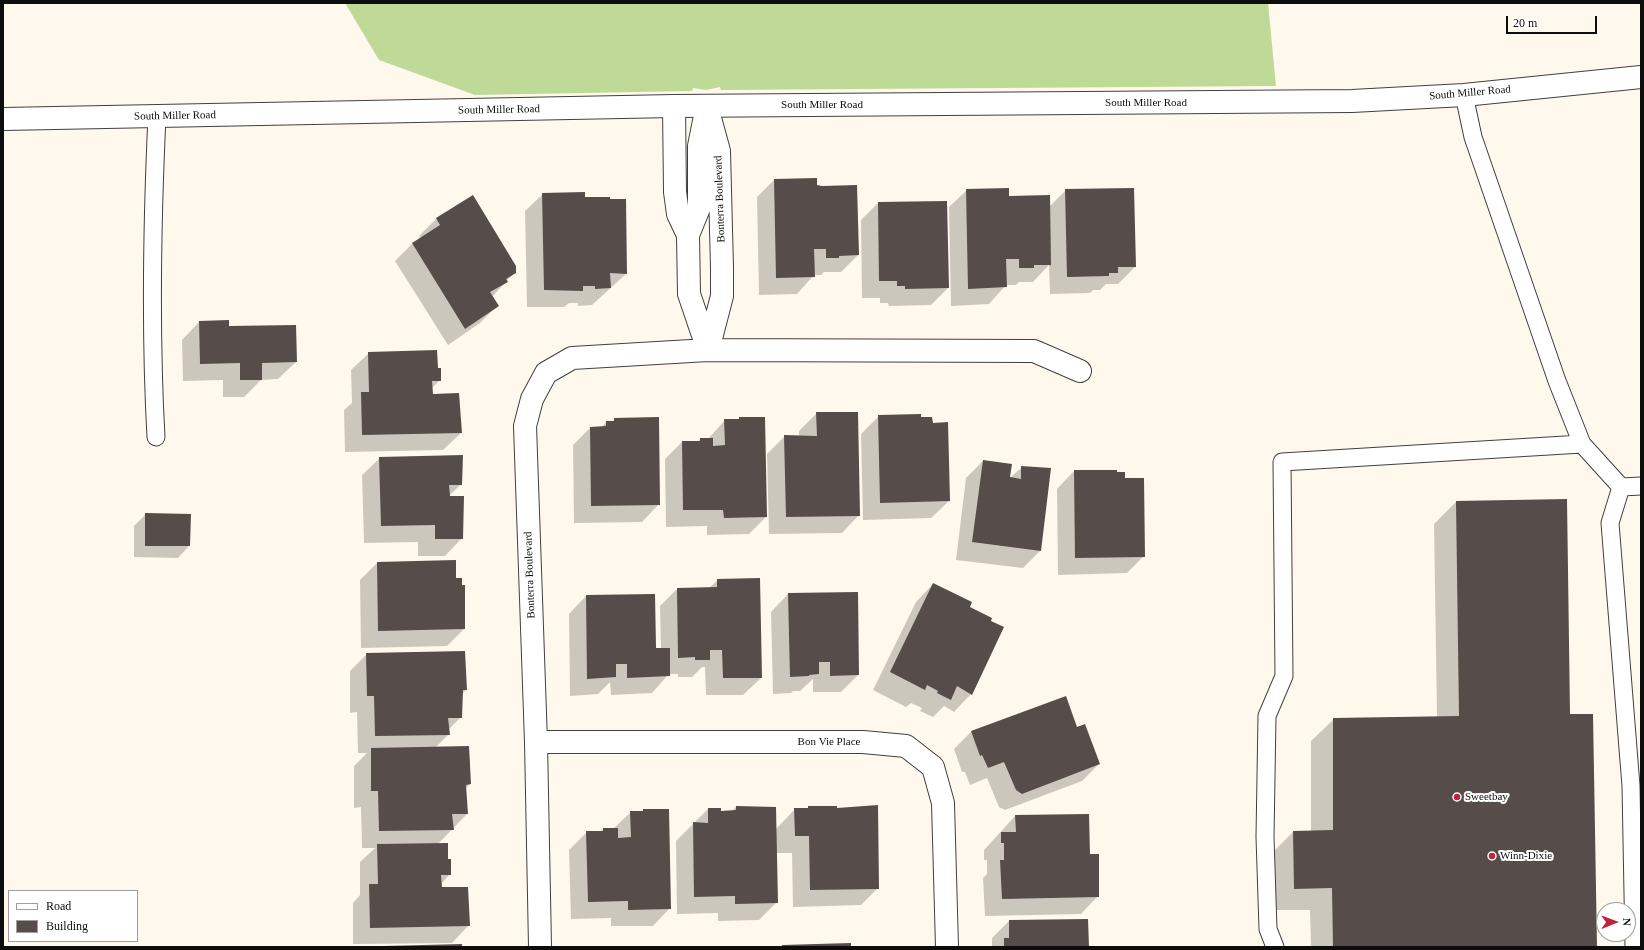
<!DOCTYPE html>
<style>
body{margin:0}
#map{position:relative;width:1644px;height:950px;overflow:hidden;background:#fff9ed;font-family:Georgia,serif}
canvas{display:block}
.frame{position:absolute;inset:0;border:4px solid #0d0d0d;pointer-events:none}
.legend{position:absolute;left:8px;top:890px;width:130px;height:52px;box-sizing:border-box;background:#fff;border:1px solid #9e9e9e;margin:0;padding:5px 7px;list-style:none;font-size:12px;color:#0d0d0d}
.legend li{display:flex;align-items:center;gap:8px;height:20px}
.legend b{width:20px;border:1px solid #9e9e9e}
.north{position:absolute;left:1596px;top:902px;width:40px;height:40px;box-sizing:border-box;background:#fff;border:1px solid #9e9e9e;border-radius:50%;rotate:89deg;font-size:11px;font-weight:700;line-height:16px;text-align:center;color:#0d0d0d}
.north::after{content:'';display:block;margin:auto;width:14px;height:18px;background:#be2442;clip-path:polygon(50% 0,100% 100%,50% 72%,0 100%)}
.scale{position:absolute;left:1506px;top:16px;width:91px;height:18px;box-sizing:border-box;border:2px solid #0d0d0d;border-top:0;padding-left:5px;font-size:12px;line-height:14px;white-space:nowrap;color:#0d0d0d;-webkit-text-stroke:3px #fff;paint-order:stroke}
</style>
<div id="map">
<canvas width="1644" height="950"></canvas>
<div class="frame"></div>
<ul class="legend">
<li><b style="height:5px;background:#fff"></b>Road</li>
<li><b style="height:11px;background:#564c49"></b>Building</li>
</ul>
<div class="north">N</div>
<div class="scale">20 m</div>
</div>
<script>
const c = document.querySelector('canvas').getContext('2d');
c.lineJoin = 'round';
function fillPath(path, color) { c.fillStyle = color; c.fill(path, 'evenodd'); }
function strokePath(path, color, width, dash) { c.strokeStyle = color; c.lineWidth = width; c.lineCap = dash ? 'butt' : 'round'; c.setLineDash(dash || []); c.stroke(path); }
function write(font, color, halo, rows, align = 'center') {
  c.font = font + ' Georgia,serif'; c.lineWidth = 4; c.setLineDash([]); c.textBaseline = 'middle'; c.strokeStyle = halo; c.fillStyle = color; for (const [text, x, y, turn = 0] of rows) {
    c.save(); c.translate(x, y); c.rotate((+turn || 0) * Math.PI / 180); c.textAlign = isNaN(turn) ? turn : align; if (halo) c.strokeText(text, 0, 0); c.fillText(text, 0, 0); c.restore();
  }
}
const forest = new Path2D(`
 M345 3H1268L1276 86 721 90 720 87 706 90 693 88 692 91 475 95 379 60Z`);
const shadow = new Path2D(`
 M774 180 822 187 858 255 841 272H824L821 275H814L797 294 759 295 757 197Z
 M967 190 1008 197 1049 207 1066 190 1135 267 1118 284H1106L1100 290H1093L1090 293 1050 294 1049 265 1033 282H1019L1016 285H1006L989 304 951 306 949 207Z
 M543 194 626 274 592 305 578 306V303H569L564 307H527L525 211Z
 M472 196 515 272 492 297 497 306 480 323 448 345 395 261 412 244 421 238 419 236 436 219Z
 M878 203 948 288 931 305 889 306 888 303H880V298H862L861 220Z
 M228 321V327L296 362 278 379 261 380 244 397H223V380L183 381 182 340 199 322Z
 M369 353 437 369 440 380 431 389 432 395 458 394 461 433 443 450 345 452 344 410 352 403 351 370Z
 M817 413 859 515 842 533 769 534 767 454 785 436H799V431Z
 M879 416 949 501 931 518 863 520 861 434Z
 M739 418H764L766 517 749 534 707 535V526L666 527 665 459 682 442H698L700 439H708L725 420H737Z
 M615 419 659 504 642 522 574 523 573 445 590 428H601L606 422H612Z
 M380 458 461 484 448 497 462 538 445 556H418V542L364 543 362 475Z
 M983 461 1009 478H1010L1022 467 1040 551 1023 568 956 560 966 478Z
 M1074 471 1116 473 1124 479 1144 556 1127 573 1058 575 1057 489Z
 M1566 500 1569 715 1596 947H1311L1310 910H1272L1271 854 1293 832 1311 831V741L1334 719 1437 717 1434 524 1456 502Z
 M146 514 189 546 178 558 134 557V526Z
 M377 563 464 629 447 646 361 648 360 580Z
 M718 580 761 678 743 695H706L705 667H702L692 677H678V674H669L652 693 611 695 610 682 598 694 570 696 569 614 586 596 654 595 655 650 661 649 660 606 677 589 709 588Z
 M933 584 989 621 1003 628 971 694 954 712 944 706 933 717 920 711 922 708 911 703 906 707 873 690 916 602Z
 M788 594 858 675 841 692H813V679L800 691H793L791 693 773 694 771 612Z
 M367 654 466 690 462 694 461 717 448 730 449 734 435 748 470 759V784L465 789 467 814 438 844 447 860 450 874 441 884V888L469 925 452 943 353 944V903L360 895V862L375 848H362L361 807 354 808V766L367 753H358L357 712 350 713V671Z
 M1065 697 1077 728 1099 764 1082 781 1005 810 999 807 987 778 970 785 965 772H962L954 749 971 732Z
 M736 807 776 829 795 809 878 888 861 905 793 907 792 853H776L777 902 759 920 718 921V913L677 914 676 841 708 809 720 812 732 811Z
 M631 812 670 908 653 926H611V918L571 919 569 850 587 832H600L603 829H613Z
 M1088 815 1089 855 1098 896 1081 914 985 916 983 878 987 874V860H984V850L1015 816Z
 M1009 921 1088 947H992V938Z`);
const building = new Path2D(`
 M817 178V185L822 186 857 185 859 255 839 256V258H826V249H814L815 277 776 278 774 179Z
 M1009 188V196L1050 195 1051 265H1034V268H1019V259H1006L1007 287 968 289 966 189Z
 M1134 188 1136 267H1118V273H1109V276L1067 277 1065 189Z
 M585 192V197H610V199H626L627 274 610 273 611 288 595 289V286H583V291L544 290 542 193Z
 M473 195 516 266V273L506 279 508 282 490 292 499 306 465 329 412 243 440 225 436 218Z
 M947 201 949 288 905 289V286H897V281H879L878 202Z
 M229 320V326L296 325 297 362 262 363V380H240V363L200 364 199 321Z
 M437 350 438 368H441V381H432L433 394 459 393 462 433 362 435 361 392H369L368 352Z
 M816 412H858L860 516 786 517 784 435 817 436Z
 M921 414V417H932L933 423 948 422 950 501 880 503 878 415Z
 M659 417 660 505 591 506 590 427 606 426V421H614V418Z
 M739 417H765L767 517 724 518 723 510H683L682 441H700V438H713V446L725 445 724 419H739Z
 M463 455 462 485H449L450 496H464L463 539H435V525L381 526 379 457Z
 M983 460 1012 464 1010 477 1021 479V466L1051 468 1041 551 972 542Z
 M1074 470H1117V472H1125V478H1144L1145 557 1075 558Z
 M1567 499 1570 714H1593L1597 947H1333L1332 888 1294 889 1293 831 1333 830V718L1459 716 1456 501Z
 M145 513 191 514 190 546H145Z
 M456 560V578H462V585H465V629L378 631 377 562Z
 M760 578 762 678H723L722 650H710V660H695V657L678 658 677 588 717 587V579Z
 M933 583 972 602 970 607 992 618 991 621 1004 627 972 695 957 686 951 700 937 693 938 691 927 685 925 690 890 672Z
 M858 592 859 675 830 676V662H819V674L809 675V676L790 677 788 593Z
 M655 594 656 648H670V676L627 678V664H616V677L587 679 586 595Z
 M465 651 467 690H463L462 718H448L450 735 375 736 374 696H367L366 653Z
 M1066 696 1077 727 1085 724 1100 764 1022 794 1016 790 1004 762 988 768 982 755 980 756 971 731Z
 M469 746 471 784 466 785 468 814H452L454 830 379 831 378 791H371V748Z
 M878 805 879 889 810 890 809 836H795L794 808H808V806H837V808Z
 M736 806 776 807 778 903 735 904V896L694 897 693 822 708 823V808H721V811L736 810Z
 M643 809H669L671 909 628 910V901L588 902 586 831H603V828H618V838L631 837 630 811H643Z
 M1089 814 1090 854H1099V897L1002 899 1000 860H1004V843H1001V832H1016L1015 815Z
 M448 843V859H451V875H441L442 887H468L470 926 370 928 369 884H378L377 844Z
 M1088 919 1089 947H1004V938H1009V920Z
 M851 943V947H782V945Z
 M462 944V947H384V946Z`);
const service = new Path2D(`
 M156 437C150 330 152 223 157 116
 M1582 444 1621 487 1641 486
 M1621 487 1610 523 1631 786 1634 947
 M1275 947 1268 929 1265 837 1267 716 1284 676 1282 462 1582 444 1557 381 1473 137 1464 95`);
const minor = new Path2D(`
 M674 106 675 192 678 214 688 235
 M707 106 699 146V208L688 235 689 294 708 350
 M708 350 722 296V268L719 151 708 111
 M536 742H863L906 746 933 767 943 803 947 947
 M540 947 536 742 525 426 532 399 546 373 572 358 708 350 1034 351 1080 371`);
const tertiary = new Path2D(`
 M3 119 674 106 1352 101 1464 95 1641 77`);
const markers = [
 [1457,797,4,"#be2442"],
 [1492,856,4,"#be2442"]
];
const streetNames = [
 ["South Miller Road",1470,93,-5],
 ["South Miller Road",1146,103],
 ["South Miller Road",822,105],
 ["South Miller Road",499,110,-1],
 ["South Miller Road",175,116,-1],
 ["Bonterra Boulevard",720,199,-92],
 ["Bonterra Boulevard",530,575,-92],
 ["Bon Vie Place",829,742]
];
const poiNames = [
 ["Sweetbay",1465,797],
 ["Winn-Dixie",1500,856]
];
fillPath(forest, '#bfda96');
fillPath(shadow, '#0003');
fillPath(building, '#564c49');
strokePath(service, '#404040', 19);
strokePath(minor, '#404040', 24);
strokePath(tertiary, '#404040', 24);
strokePath(service, '#fff', 17);
strokePath(minor, '#fff', 22);
strokePath(tertiary, '#fff', 22);
for (const [x, y, r, color] of markers) { const dot = new Path2D(); dot.arc(x, y, r, 0, 2 * Math.PI); c.fillStyle = color; c.fill(dot); strokePath(dot, '#fff', 1.5); }
write('11px', '#0d0d0d', '#fff', streetNames);
write('11px', '#0d0d0d', '#fff', poiNames, 'left');
</script>
